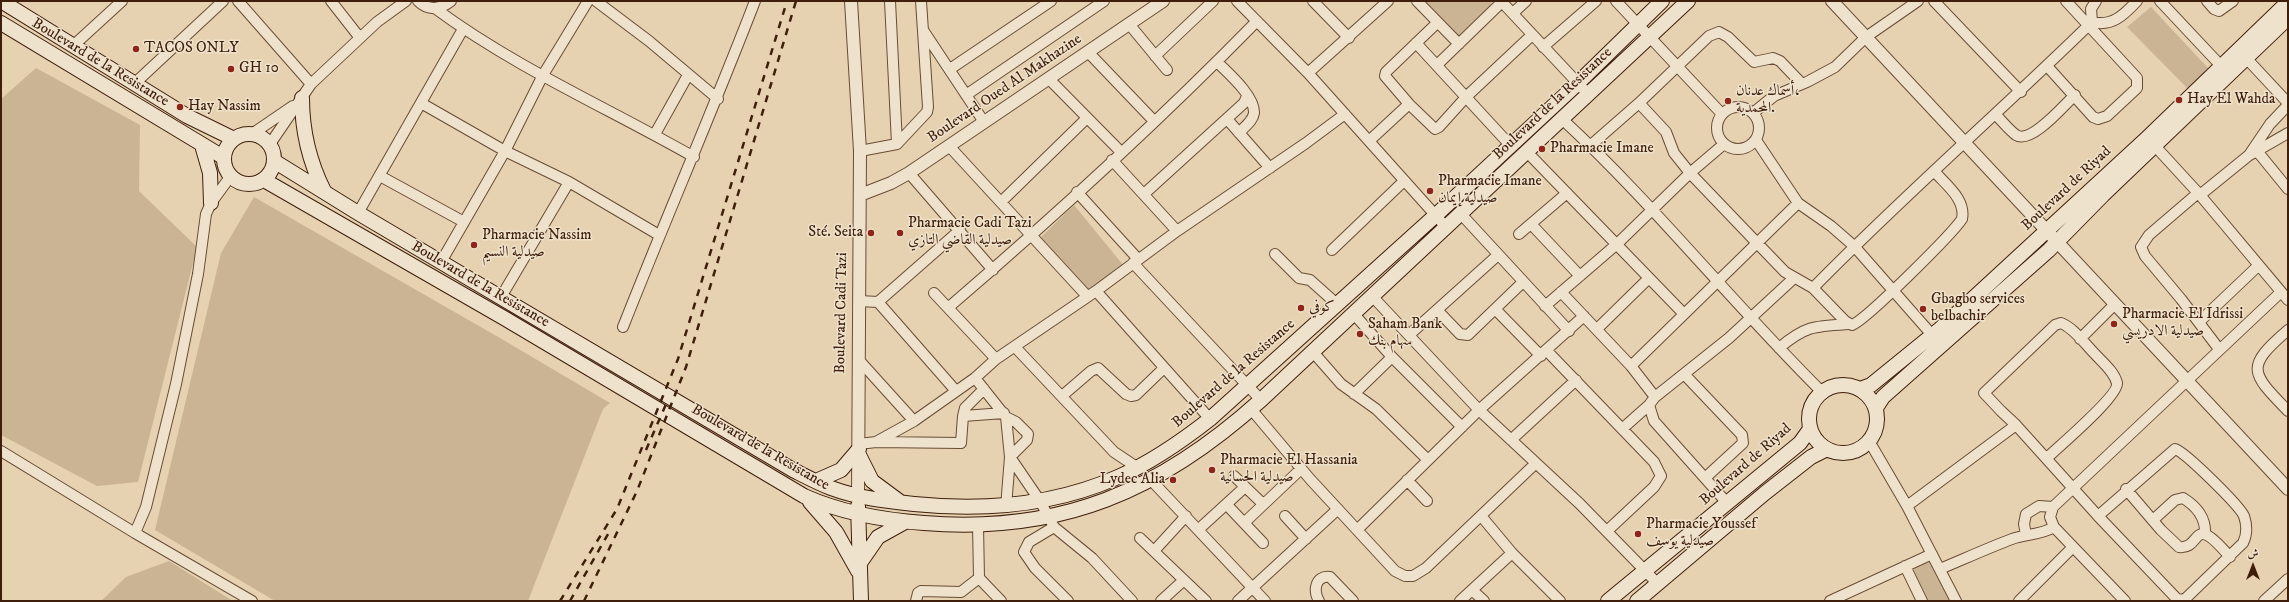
<!DOCTYPE html>
<meta charset="utf-8">
<style>
body{margin:0}
#map{position:relative;width:2289px;height:602px;overflow:hidden;background:#e6d2b0;font-family:"IM FELL DW Pica",Amiri,serif}
canvas{display:block}
.frame{position:absolute;inset:0;border:2px solid #3f1f0c;pointer-events:none}
.north{position:absolute;left:2233px;top:546px;width:40px;height:40px;-webkit-text-stroke:3px #efe2cc;paint-order:stroke;rotate:0deg;font-size:11px;font-weight:700;line-height:16px;text-align:center;color:#3f1f0c}
.north::after{content:'';display:block;margin:auto;width:14px;height:18px;background:#3f1f0c;clip-path:polygon(50% 0,100% 100%,50% 72%,0 100%)}
</style>
<div id="map">
<canvas width="2289" height="602"></canvas>
<div class="frame"></div>
<div class="north">ش</div>
</div>
<script>
const c = document.querySelector('canvas').getContext('2d');
c.lineJoin = 'round';
function fillPath(path, color) { c.fillStyle = color; c.fill(path, 'evenodd'); }
function strokePath(path, color, width, dash) { c.strokeStyle = color; c.lineWidth = width; c.lineCap = dash ? 'butt' : 'round'; c.setLineDash(dash || []); c.stroke(path); }
function write(font, color, halo, rows, align = 'center') {
  c.font = font + ' "IM FELL DW Pica",Amiri,serif'; c.lineWidth = 3; c.setLineDash([]); c.textBaseline = 'middle'; c.strokeStyle = halo; c.fillStyle = color; for (const [text, x, y, turn = 0] of rows) {
    c.save(); c.translate(x, y); c.rotate((+turn || 0) * Math.PI / 180); c.textAlign = isNaN(turn) ? turn : align; if (halo) c.strokeText(text, 0, 0); c.fillText(text, 0, 0); c.restore();
  }
}
const green = new Path2D(`
 M1423 1H1490L1493 5 1460 39Z
 M2151 7 2209 69 2188 89 2127 27Z
 M36 68 140 125 139 191 197 247 138 482 97 486 1 435V99Z
 M254 197 500 338 610 403 603 409 528 601H275L155 530 221 253Z
 M1074 205 1124 266 1085 293 1038 240Z
 M169 561 233 601H101L126 577Z
 M1931 561 1954 601H1925L1910 570Z`);
const minor = new Path2D(`
 M238 1 311 84
 M331 1 360 38
 M418 1C429 12 441 9 451 1
 M596 1 649 41 718 99
 M890 1 897 144
 M1237 1 1308 73 1446 227
 M1313 1 1349 38
 M1417 1 1459 44
 M1501 1 1588 94
 M1616 1 1722 114
 M1934 1 2021 92
 M2160 1 2222 67
 M2207 1 2214 9 2219 11 2233 1
 M436 9C516 68 608 108 694 157
 M1513 13 1526 1
 M2092 22C2112 27 2124 15 2137 1
 M2092 22 2091 9 2096 1
 M1437 23 1386 72 1385 76 1409 104 1435 129 1439 127 1467 96 1532 35
 M1129 24 1167 70
 M923 30 984 122
 M1416 43 1510 145
 M74 45 122 1
 M1543 47 1596 1
 M1088 52 1154 121
 M1155 56 1213 1
 M2247 59 2288 103
 M1217 62C1228 73 1255 96 1254 113 1253 121 1244 127 1239 133
 M1437 65 1502 2
 M2047 66 2093 117 2098 119 2107 116 2137 88V78L2066 1
 M950 69 1051 1
 M1308 73 1388 1
 M1048 78 1121 152
 M134 84 223 1
 M966 95 1104 1
 M421 103 505 151 569 182 659 235
 M1639 103 1709 36 1719 32 1728 37 1754 62 1773 58 1780 61 1802 84
 M1717 128a21 21 0 1 1 42 0a21 21 0 1 1-42 0Z
 M1753 113 1774 96 1807 82 1835 67 1866 37 1918 1
 M1996 115C2002 121 2009 130 2016 135 2031 145 2064 105 2075 95
 M1227 119 1270 168
 M1562 119C1654 204 1732 303 1822 392
 M252 134 293 106
 M655 134 688 75
 M1756 140 1798 203 1831 226 1854 246 1933 336
 M1369 141 1409 104
 M270 144 311 84 377 22 406 1
 M1591 145 1639 103 1666 132 1674 153 1690 173 1758 244 1785 272 1813 288 1845 321 1852 325C1866 320 1952 234 1962 219 1966 199 1946 185 1934 171
 M949 146 1087 296
 M2155 146 2200 195 2288 300
 M860 151 897 144 927 112 928 107 921 1
 M2257 151 2288 189
 M1527 152 1684 314
 M2249 155 2270 124 2288 105
 M1112 160 1177 231
 M909 173 993 270
 M380 176 464 222
 M1077 192 1138 259
 M2198 193 2149 235 2141 247 2145 256 2181 299 2219 349
 M1144 194 1244 103 1247 96
 M2200 195 2248 156 2288 133
 M1001 202 1087 118
 M358 213 463 29
 M1461 214 1569 331
 M1531 224 1580 276
 M1519 234 1567 193
 M1332 250 1404 181
 M1275 254 1299 278 1310 280 1338 305
 M441 262 505 151 543 75 588 1
 M1133 263 1261 400
 M1813 288C1903 196 2000 112 2092 22
 M1096 291 1210 419
 M1561 292 1631 366 1655 397
 M934 293 996 359
 M1372 296 1479 410 1580 504 1658 584
 M501 297 569 182
 M859 301 878 302 956 391
 M878 302 960 230
 M1545 306 1617 244 1690 173 1724 144
 M949 307C1055 216 1159 121 1257 21
 M1495 309 1541 356
 M1437 310 1460 334 1468 335 1523 282
 M1353 313 1392 357 1462 427
 M2199 322 2258 266
 M623 327C666 218 713 110 755 1
 M1597 329 1649 278
 M2288 330C2245 367 2250 372 2288 411
 M1409 335 1498 255
 M2080 339 2115 304
 M1015 347 1114 452 1138 468
 M1779 348C1805 326 1814 326 1848 324
 M1547 351 1654 462 1661 476 1654 487 1607 531
 M1313 352 1341 384 1376 409 1428 460
 M858 359 914 421
 M1631 366 1798 203
 M1684 374 1742 435 1743 443 1705 478
 M975 378 1006 417 1010 457 1006 507
 M1354 394 1392 357
 M1062 396 1091 371 1098 368 1126 394 1131 396 1136 395 1164 368
 M1251 409 1310 479 1395 571 1405 576H1413L1426 568 1535 464
 M963 416 965 408 984 389
 M1006 417 1016 422 1028 434 1027 440 1010 457
 M1622 429 1649 405
 M1511 440 1576 380
 M1869 441 1907 506 1956 601
 M876 442 961 443 963 416 1004 413
 M859 444 876 442 914 421 975 378 996 359 1096 291 1177 231 1306 143 1345 114
 M2175 449C2185 452 2239 505 2244 516 2247 525 2247 535 2243 543L2184 600 2177 599 2098 516Z
 M1 451 135 533 252 601
 M1010 457 1040 501 1054 527 1092 558 1132 601
 M2047 458C2058 447 2119 396 2117 383 2114 371 2102 362 2095 354 2085 344 2074 328 2061 323L2055 325 1984 393 2001 411 2016 425 2098 516
 M1234 476 1263 504
 M1151 480 1265 601
 M1407 480 1427 501
 M2126 489 2161 530 2179 547C2203 550 2190 510 2230 557
 M1728 504 1654 421 1649 405 1655 397 1729 338 1794 278
 M1227 505 1263 543
 M1907 506 2016 425
 M1285 516 1306 539
 M1482 517 1512 553 1560 601
 M2153 520 2175 500 2183 498C2196 506 2206 518 2205 534
 M1245 522 1301 469
 M978 525 979 578 1001 601
 M1054 527 1029 542 1024 552 1035 568 1068 601
 M1199 529 1245 487
 M1358 529 1479 410 1584 316
 M135 533 146 507 176 384 198 274 206 214 211 203 230 177
 M2026 535 2024 524 2026 514 2039 506 2053 507
 M1140 538 1206 601
 M1154 551 1186 516
 M1905 566 1922 601
 M1940 569C1964 559 1988 548 2012 539 2026 534 2041 535 2054 527
 M1472 590 1484 601
 M916 601 918 593 921 591 961 592 979 578
 M1161 601 1184 580
 M1238 601 1338 509
 M1319 601C1313 591 1315 575 1330 577L1353 601
 M1460 601 1512 553
 M1830 601 1932 554
 M2019 601 2072 548
 M2125 601 2054 527 2050 517 2053 507 2280 293
 M2264 601 2288 579`);
const tertiary = new Path2D(`
 M851 1 860 151 858 496
 M1832 1 2288 489
 M860 195 891 183 909 173 1163 1`);
const secondary = new Path2D(`
 M1 1 187 116 234 139
 M1 23 223 157
 M302 98C302 131 309 161 324 191
 M224 159a25 25 0 1 1 50 0a25 25 0 1 1-50 0Z
 M202 145 210 173 211 203
 M274 161 358 213 793 470C805 476 818 483 831 488 858 498 886 501 914 504 984 511 1053 506 1118 477 1152 462 1182 441 1210 419L1436 215 1578 83 1662 1
 M264 180 504 318 804 496C842 513 881 520 924 523 1061 534 1160 491 1261 400L1688 1
 M1809 419a34 34 0 1 1 68 0a34 34 0 1 1-68 0Z
 M1860 389 1871 385 1940 329 2144 141 2288 2
 M1876 408 1883 397 2049 250 2103 195 2288 18
 M859 455 872 481 899 501
 M816 481 841 470 859 449
 M810 502 836 532 858 571
 M858 506 861 601
 M860 563 878 537 905 522
 M1608 601 1800 443 1810 429
 M1637 601 1765 493 1811 457 1827 449`);
const rail = new Path2D(`
 M646 450 667 402
 M560 601 617 509 678 359 787 1
 M570 601 608 534
 M584 601 637 491 686 367 796 1`);
const markers = [
 [136,49,4,"#8f2418"],
 [231,69,4,"#8f2418"],
 [2179,100,4,"#8f2418"],
 [1728,101,4,"#8f2418"],
 [180,107,4,"#8f2418"],
 [1542,149,4,"#8f2418"],
 [1430,191,4,"#8f2418"],
 [871,233,4,"#8f2418"],
 [900,233,4,"#8f2418"],
 [474,245,4,"#8f2418"],
 [1301,308,4,"#8f2418"],
 [1923,309,4,"#8f2418"],
 [2114,324,4,"#8f2418"],
 [1360,334,4,"#8f2418"],
 [1212,470,4,"#8f2418"],
 [1173,480,4,"#8f2418"],
 [1638,534,4,"#8f2418"]
];
const poiNames = [
 ["TACOS ONLY",144,49],
 ["GH 10",239,69],
 ["أسماك عدنان،",1736,92],
 ["المحمدية.",1736,109],
 ["Hay El Wahda",2187,100],
 ["Hay Nassim",188,107],
 ["Pharmacie Imane",1550,149],
 ["Pharmacie Imane",1438,182],
 ["صيدلية إيمان",1438,199],
 ["Pharmacie Cadi Tazi",908,224],
 ["صيدلية القاضي التازي",908,241],
 ["Sté. Seita",863,233,"right"],
 ["Pharmacie Nassim",482,236],
 ["صيدلية النسيم",482,253],
 ["Gbagbo services",1931,300],
 ["belbachir",1931,317],
 ["كوفي",1309,308],
 ["Pharmacie El Idrissi",2122,315],
 ["صيدلية الادريسي",2122,332],
 ["Saham Bank",1368,325],
 ["سهام بنك",1368,342],
 ["Pharmacie El Hassania",1220,461],
 ["صيدلية الحسانية",1220,478],
 ["Lydec Alia",1165,480,"right"],
 ["Pharmacie Youssef",1646,525],
 ["صيدلية يوسف",1646,542]
];
const streetNames = [
 ["Boulevard de la Resistance",100,63,31],
 ["Boulevard Oued Al Makhazine",1005,89,-34],
 ["Boulevard de la Resistance",1553,104,-43],
 ["Boulevard de Riyad",2067,189,-43],
 ["Boulevard de la Resistance",480,285,30],
 ["Boulevard Cadi Tazi",842,313,-89],
 ["Boulevard de la Resistance",1234,374,-41],
 ["Boulevard de la Resistance",760,448,30],
 ["Boulevard de Riyad",1746,465,-41]
];
fillPath(green, '#cab494');
strokePath(minor, '#694c35', 12);
strokePath(tertiary, '#694c35', 14);
strokePath(secondary, '#3f1f0c', 16);
strokePath(minor, '#efe2cc', 10);
strokePath(tertiary, '#efe2cc', 12);
strokePath(secondary, '#efe2cc', 14);
strokePath(rail, '#3f1f0c', 2.5, [7, 7]);
for (const [x, y, r, color] of markers) { const dot = new Path2D(); dot.arc(x, y, r, 0, 2 * Math.PI); c.fillStyle = color; c.fill(dot); strokePath(dot, '#efe2cc', 1.5); }
write('15px', '#3f1f0c', '#efe2cc', poiNames, 'left');
write('15px', '#3f1f0c', '#efe2cc', streetNames);
</script>
